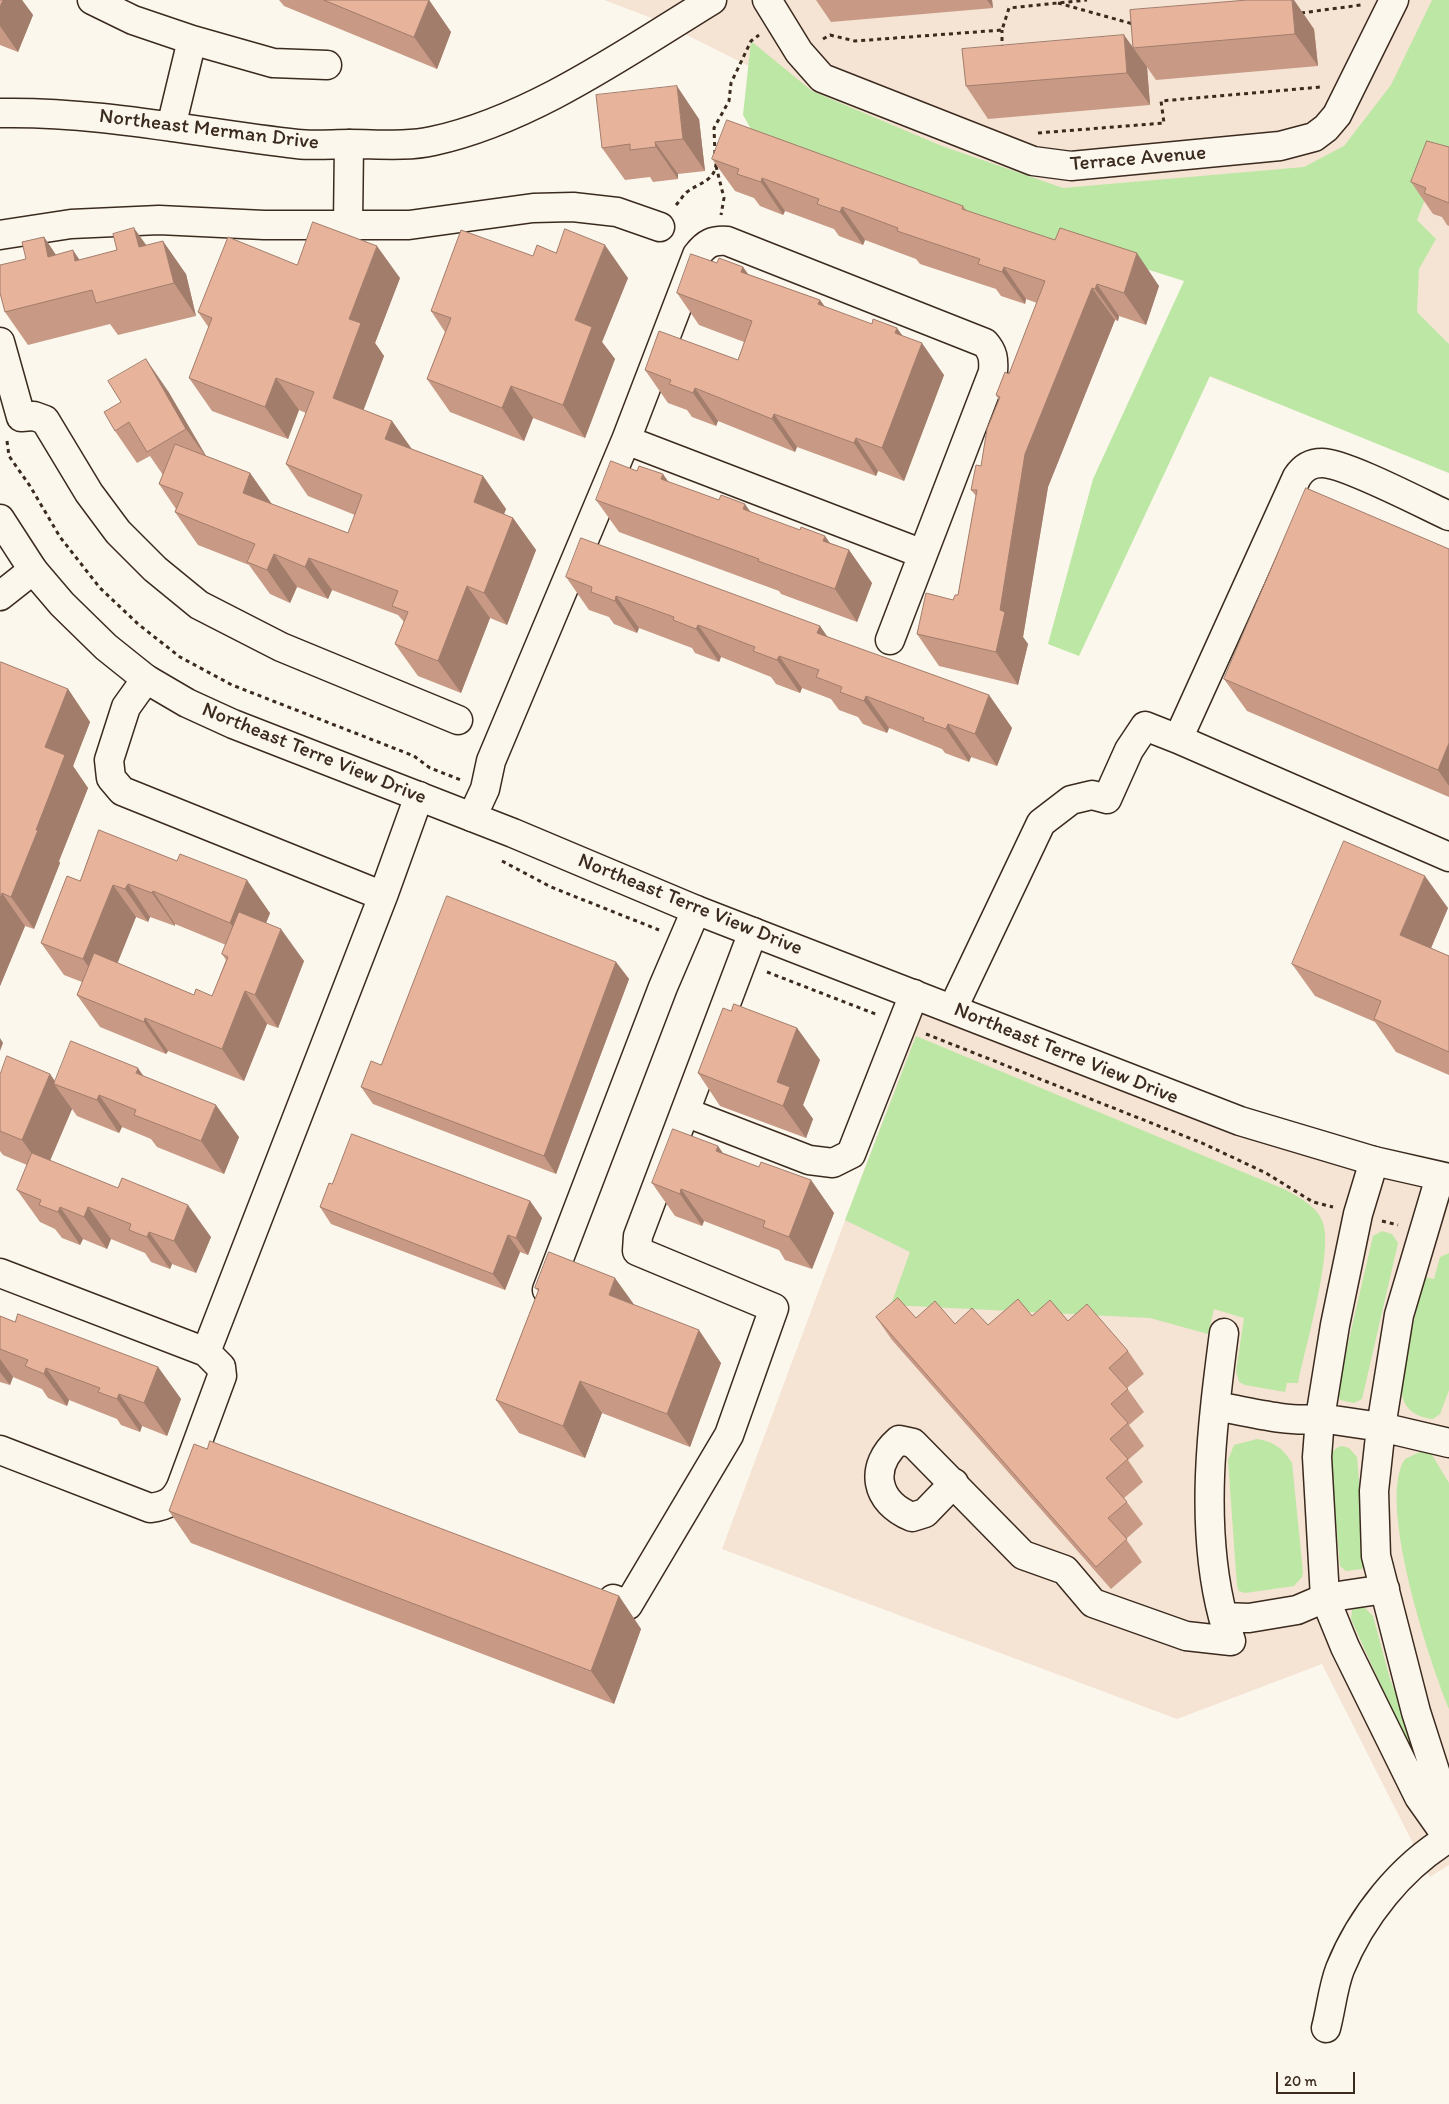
<!DOCTYPE html>
<style>
body{margin:0}
#map{position:relative;width:1449px;height:2104px;overflow:hidden;background:#fbf7ec;font-family:Itim,sans-serif}
canvas{display:block}
.scale{position:absolute;left:1276px;top:2072px;width:79px;height:22px;box-sizing:border-box;border:2px solid #3b2a1e;border-top:0;padding-left:6px;font-size:15px;line-height:18px;white-space:nowrap;color:#3b2a1e;-webkit-text-stroke:4px #fbf7ec;paint-order:stroke}
</style>
<div id="map">
<canvas width="1449" height="2104"></canvas>
<div class="scale">20 m</div>
</div>
<script>
const c = document.querySelector('canvas').getContext('2d');
c.lineJoin = 'round';
function fillPath(path, color) { c.fillStyle = color; c.fill(path, 'evenodd'); }
function strokePath(path, color, width, dash) { c.strokeStyle = color; c.lineWidth = width; c.lineCap = dash ? 'butt' : 'round'; c.setLineDash(dash || []); c.stroke(path); }
function write(font, color, halo, rows, align = 'center') {
  c.font = font + ' Itim,sans-serif'; c.lineWidth = 4; c.setLineDash([]); c.textBaseline = 'middle'; c.strokeStyle = halo; c.fillStyle = color; for (const [text, x, y, turn = 0] of rows) {
    c.save(); c.translate(x, y); c.rotate((+turn || 0) * Math.PI / 180); c.textAlign = isNaN(turn) ? turn : align; if (halo) c.strokeText(text, 0, 0); c.fillText(text, 0, 0); c.restore();
  }
}
const built = new Path2D(`
 M604 0H1449V473L1353 432 1166 360 1213 243 842 113 657 20Z
 M928 999 1449 1178V1865L1430 1877 1322 1664 1177 1719 722 1549Z`);
const green = new Path2D(`
 M1432 0H1449V160L1441 157 1417 220 1436 239 1419 269 1417 312 1449 344V473L1210 376 1079 656 1048 644 1093 479 1184 281 761 147 743 115 751 41 812 91 942 146 1063 188 1304 167 1344 146 1391 85Z
 M916 1036 1286 1190C1300 1198 1318 1207 1323 1223 1333 1254 1305 1348 1298 1383H1287L1285 1392 1245 1385 1239 1382 1236 1371 1244 1318 1214 1309 1208 1334 1150 1318 891 1305 910 1252 845 1220Z
 M1382 1231 1392 1234 1398 1243 1362 1399 1354 1403 1340 1400 1337 1391 1373 1236Z
 M1449 1253V1390L1440 1414 1433 1419C1386 1414 1403 1367 1410 1338 1415 1317 1419 1297 1424 1277L1434 1279 1440 1257Z
 M1257 1439C1274 1442 1283 1448 1292 1463L1303 1572 1302 1577 1294 1586 1245 1593 1239 1591 1237 1586 1228 1460 1234 1445Z
 M1342 1446 1349 1448 1357 1457 1366 1564 1362 1569 1346 1571 1340 1566 1330 1461C1332 1452 1334 1448 1342 1446Z
 M1422 1451 1432 1455 1449 1483V1709C1430 1663 1376 1501 1405 1459Z
 M1360 1607 1365 1608 1373 1616 1390 1679 1422 1762 1416 1763 1351 1619 1352 1610Z`);
const path = new Path2D(`
 M1058 3 1133 24
 M1301 13 1361 5
 M823 39 830 35 855 41 1002 30 1009 8 1087 0
 M1002 49V30
 M1038 133 1164 123 1161 101 1321 87
 M715 154 714 128 729 101 731 83 751 41 759 35
 M716 166 724 198 721 215
 M676 205C680 201 683 195 687 192 700 182 717 181 716 160
 M7 441 9 456 30 486 60 537 100 588 138 624 180 657 232 685 414 756 430 768 461 780
 M502 861 551 887 659 930
 M767 972 878 1015
 M926 1034 1202 1143 1266 1173 1313 1202 1333 1207
 M1382 1221 1398 1225`);
const minor = new Path2D(`
 M92 0 133 20 192 40 171 127
 M767 0 799 52 822 78 1033 161 1071 166 1280 146 1314 137 1326 128 1337 115 1394 0
 M192 40 273 63 327 65
 M0 113C100 111 198 133 297 144 314 146 333 144 350 144 378 144 406 147 433 141 531 120 627 52 712 0
 M348 225 349 144
 M0 235 71 224 159 220 264 225H409L533 208 573 207 617 212 660 227
 M0 342 21 417 34 416 45 420 89 493 118 532 155 569 199 605 281 647 458 720
 M1449 516C1423 504 1345 463 1322 463 1310 463 1303 468 1297 477L1178 739 1449 857
 M0 596 33 570
 M890 640 923 554
 M146 679 126 707 109 760 111 778 122 791 383 896
 M472 817 485 789 491 761 626 440 923 554 993 372C994 359 993 352 985 343L727 241C713 240 706 243 697 255L626 440
 M953 1008 1041 823 1071 800 1092 795 1107 799 1129 750 1145 726 1178 739
 M685 1112 809 1160 833 1163 851 1154 914 994
 M1374 1161 1358 1214 1335 1325 1320 1418 1317 1457 1325 1598 1345 1647 1419 1797 1448 1838
 M1440 1177 1399 1315 1381 1427 1374 1491 1376 1556 1416 1712 1441 1790 1447 1834
 M0 1273 206 1352 221 1367 222 1376 181 1487C174 1502 166 1506 150 1508L0 1450
 M547 1290 663 987 696 910
 M206 1352 383 896 419 796
 M1216 1406C1244 1411 1293 1424 1320 1418L1381 1427 1449 1443
 M954 1483 925 1513 912 1517C875 1502 868 1467 899 1440L913 1443 1023 1555 1065 1570 1093 1603 1186 1636 1231 1641 1223 1617 1249 1618 1297 1610 1325 1598 1385 1589
 M613 1599 628 1605 729 1435 774 1308 637 1251 638 1236 753 932
 M1223 1617C1199 1526 1212 1425 1224 1333
 M1326 2028C1331 2009 1333 1987 1340 1969 1361 1917 1401 1867 1449 1838`);
const major = new Path2D(`
 M0 519 33 570 62 604 106 647 146 679 187 703 233 724 513 833 696 910 1240 1121 1374 1161 1449 1178`);
const wall = new Path2D(`
 M0 0H22L33 15 18 52 0 45Z
 M279 0H429L451 32 437 69 284 6Z
 M816 0H992L993 8 831 22Z
 M1314 29 1318 66 1156 80 1147 67 1150 105 988 119 966 86 1124 35 1133 48Z
 M699 119 705 171 678 174V179L653 182 650 177 625 180 602 148Z
 M1449 147V226L1447 225 1442 217 1433 214 1411 182Z
 M712 159 963 206 967 211 1159 286 1146 325 1119 316 1118 321 1115 320 1048 487 1023 637 1028 644 1018 685 939 666 917 634 958 595 976 496 971 490 981 466 999 400 996 395 1009 374 1037 303 1026 299 1025 304 1001 296 996 289 920 264 916 259 865 240 863 245 839 236 834 229 785 211 783 215 760 206 754 198 735 191Z
 M44 237 56 255 79 260 146 246 186 274 196 316 118 335 110 324 28 345 5 312 26 259Z
 M556 253 628 278 602 342 615 359 585 438 533 418 524 441 450 412 427 379 445 332 431 311 533 256Z
 M717 263 743 267 748 274 820 300 825 307 902 336 944 375 904 481 878 471 876 476 797 447 795 452 718 421 716 426 692 417 687 410 668 403 645 370 738 360 744 342 699 325 677 293Z
 M297 265 400 278 375 343 384 356 363 410 392 421 412 449 483 476 506 509 504 514 513 518 536 550 507 625 490 618 461 693 418 676 395 644 404 622 398 615 332 590 328 599 297 587 290 603 270 594 249 565 198 545 175 512 176 509 159 484 163 475 150 456 137 463 115 431 168 391 206 456 250 473 272 504 348 533 355 515 308 496 286 464 306 413 299 410 288 439 212 411 189 378 209 328 198 312Z
 M637 471 750 512 849 550 872 583 857 622 781 594 779 591 619 532 596 500Z
 M1449 549V797L1247 711 1224 679Z
 M566 577 820 626 827 637 989 695 1012 728 997 766 971 757 969 762 945 753 942 749 889 728 887 733 863 724 858 717 839 710 831 699 802 688 800 693 776 684 771 677 721 657 719 662 695 653 692 648 639 628 637 633 614 624 609 617 589 610Z
 M0 664 68 689 90 722 73 766 88 788 59 861 60 863 34 929 25 926 0 986Z
 M99 830 270 913 266 923 304 961 278 1028 267 1024 244 1081 168 1051 166 1054 100 1027 77 995 82 982 64 975 41 943 80 881ZM136 917 148 922 150 917 175 926V924L226 945 222 954 226 960 212 996 194 995 117 963Z
 M1448 908 1431 948 1449 956V1075L1396 1052 1375 1022 1315 996 1292 964Z
 M616 962 629 979 556 1174 373 1104 361 1087 381 1065Z
 M797 1028 820 1060 803 1105 813 1119 806 1138 720 1106 698 1073Z
 M50 1074 55 1081 143 1076 239 1137 224 1174 157 1147 151 1139 122 1127 119 1133 77 1116 72 1109 50 1161 211 1237 196 1273 172 1264 170 1269 151 1262 145 1253 111 1239 107 1249 83 1239 80 1245 62 1238 55 1229 40 1222 17 1190 27 1165 3 1155 0 1151V1075Z
 M724 1153 759 1167 811 1180 834 1213 812 1269 785 1260 779 1250 704 1221 702 1226 675 1216 652 1183Z
 M332 1184 530 1201 542 1218 528 1255 520 1252 505 1290 331 1224 320 1207Z
 M535 1288 635 1306 721 1363 690 1447 602 1413 585 1458 519 1433 496 1400 538 1291Z
 M0 1316 15 1322 158 1367 181 1399 167 1436 142 1426 140 1432 121 1425 117 1419 69 1400 67 1406 48 1398 42 1389 13 1377 10 1385 0 1382Z
 M876 1317 916 1318 955 1324 988 1325 1068 1321 1128 1351 1144 1374 1127 1388 1144 1412 1129 1425 1144 1446 1128 1460 1143 1482 1124 1498 1143 1524 1126 1539 1142 1562 1111 1589 892 1340Z
 M169 1511 619 1596 641 1629 614 1704 191 1543Z`);
const shadedWall = new Path2D(`
 M3 0H22L33 15 18 52 0 26V7Z
 M429 0 451 32 437 69 414 37Z
 M987 0H992L993 8Z
 M1292 0H1294L1314 29 1318 66 1295 34Z
 M1124 35 1147 67 1150 105 1127 73Z
 M677 86 699 119 705 171 683 139Z
 M655 142 678 174V179L656 147Z
 M762 178 785 211 783 215 761 182Z
 M842 207 865 240 863 245 840 212Z
 M134 228 157 260 139 247Z
 M44 237 66 270 48 257Z
 M163 241 186 274 196 316 174 283Z
 M605 245 628 278 602 342 615 359 585 438 563 405 575 320Z
 M377 246 400 278 375 343 384 356 356 430 333 398 349 319Z
 M73 250 95 283 75 261Z
 M1137 253 1159 286 1146 325 1124 293Z
 M743 267 766 300 741 272Z
 M1004 267 1026 299 1025 304 1002 272Z
 M1097 284 1119 316 1118 321 1095 289Z
 M1092 288 1115 320 1048 487 1023 637 1028 644 1018 685 996 652 1000 610 1025 454Z
 M820 300 843 332 818 304Z
 M897 328 917 356 922 343 944 375 904 481 882 448 895 333Z
 M146 359 168 391 209 461 186 429Z
 M276 378 299 410 288 439 265 407Z
 M511 386 533 418 524 441 502 408Z
 M695 388 718 421 716 426 693 393Z
 M774 414 797 447 795 452 772 419Z
 M392 421 415 454 385 439Z
 M856 438 878 471 876 476 854 443Z
 M250 473 273 506 243 493Z
 M663 474 686 507 661 479Z
 M483 476 506 509 496 534 474 502Z
 M745 504 767 536 743 509Z
 M513 518 536 550 507 625 484 593Z
 M825 536 844 563 849 550 872 583 857 622 835 589 823 541Z
 M274 554 297 587 290 603 267 570Z
 M309 558 332 590 328 599 305 567Z
 M467 586 490 618 461 693 438 661Z
 M616 596 639 628 637 633 615 601Z
 M698 625 721 657 719 662 696 629Z
 M820 626 843 659 817 633Z
 M779 656 802 688 800 693 777 660Z
 M68 689 90 722 73 766 88 788 59 861 60 863 34 929 11 897 36 830 45 747Z
 M989 695 1012 728 997 766 975 734Z
 M866 696 889 728 887 733 864 701Z
 M948 724 971 757 969 762 946 729Z
 M1449 743V786L1438 770Z
 M1425 876 1448 908 1423 967 1400 935Z
 M247 880 270 913 253 956 230 923Z
 M128 884 150 917 148 922 125 889Z
 M113 885 136 917 106 992 83 959Z
 M153 891 175 924V926L152 893Z
 M2 893 25 926 0 986V898Z
 M281 929 304 961 278 1028 255 995Z
 M616 962 629 979 556 1174 544 1156Z
 M245 991 267 1024 244 1081 222 1049Z
 M145 1018 168 1051 166 1054 144 1022Z
 M797 1028 820 1060 803 1105 813 1119 806 1138 783 1106 777 1082Z
 M0 1038 3 1043 0 1051Z
 M138 1068 160 1100 136 1073Z
 M50 1074 58 1086 54 1084 72 1109 45 1172 22 1140Z
 M99 1095 122 1127 119 1133 97 1100Z
 M216 1105 239 1137 224 1174 201 1141Z
 M718 1146 741 1178 716 1151Z
 M811 1180 834 1213 812 1269 789 1237Z
 M681 1189 704 1221 702 1226 680 1194Z
 M530 1201 542 1218 528 1255 516 1238Z
 M188 1205 211 1237 196 1273 174 1241Z
 M60 1207 83 1239 80 1245 58 1212Z
 M88 1207 111 1239 107 1249 84 1217Z
 M149 1232 172 1264 170 1269 147 1237Z
 M508 1235 520 1252 505 1290 493 1274Z
 M615 1278 638 1310 609 1295Z
 M699 1330 721 1363 690 1447 667 1414Z
 M0 1359 13 1377 10 1385 0 1372Z
 M158 1367 181 1399 167 1436 144 1403Z
 M46 1368 69 1400 67 1406 44 1374Z
 M580 1381 602 1413 585 1458 563 1426Z
 M119 1394 142 1426 140 1432 117 1399Z
 M619 1596 641 1629 614 1704 591 1671Z`);
const building = new Path2D(`
 M0 0H3L0 7Z
 M324 0H429L414 37Z
 M1248 0H1292L1295 34 1133 48 1130 10Z
 M1124 35 1127 73 966 86 962 49Z
 M677 86 683 139 655 142 656 147 630 150V144L602 148 596 95Z
 M727 120 963 206 962 209 1055 240 1060 228 1137 253 1124 293 1097 284 1095 289 1092 288 1025 454 1000 610 1005 612 996 652 917 634 926 593 953 600 955 595H958L977 490H971L976 465 981 466 987 429 1000 397 996 395 1005 372 1009 374 1045 281 1004 267 1002 272 978 264 980 259 897 231 898 228 842 207 840 212 817 204 819 199 762 178 761 182 737 174 739 169 712 159Z
 M1427 141 1449 147V203L1424 193 1426 188 1411 182Z
 M313 222 377 246 349 319 361 323 333 398 392 421 385 439 483 476 474 502 513 518 484 593 467 586 438 661 395 644 408 612 392 606 398 591 309 558 305 567 274 554 267 570 247 562 255 544 175 512 183 493 159 484 175 444 250 473 243 493 348 533 362 495 286 464 314 392 276 378 265 407 189 378 212 318 198 312 228 237 297 265Z
 M134 228 139 247 163 241 174 283 96 303 92 290 5 312 0 293V265L26 259 22 242 44 237 48 257 73 250 75 261 117 250 113 234Z
 M565 229 605 245 575 320 592 327 563 405 511 386 502 408 427 379 451 318 431 311 461 230 533 256 537 245 556 253Z
 M691 254 717 263 719 258 743 267 741 272 820 300 818 304 872 324 873 319 897 328 895 333 922 343 882 448 856 438 854 443 774 414 772 419 695 388 693 393 669 384 671 380 645 370 659 331 738 360 752 321 677 293Z
 M146 359 186 429 147 452 129 422 115 431 104 412 121 402 108 381Z
 M611 461 637 471 639 466 663 474 661 479 719 500 721 495 745 504 743 509 800 530 801 527 825 536 823 541 849 550 835 589 758 561 759 559 596 500Z
 M1306 488 1449 549V743L1438 770 1224 679Z
 M581 538 820 626 817 633 989 695 975 734 948 724 946 729 923 721 924 718 866 696 864 701 840 692 842 687 816 677 819 670 779 656 777 660 753 651 755 647 698 625 696 629 673 620 674 617 616 596 615 601 591 592 592 587 566 577Z
 M1 662 68 689 45 747 65 755 36 830H38L11 897 2 893 0 898V664Z
 M99 830 177 861 180 854 247 880 230 923 153 891 152 893 128 884 125 889 113 885 83 959 41 943 67 876 80 881Z
 M1344 841 1425 876 1400 935 1449 956V1052L1374 1019 1381 1001 1292 964Z
 M447 896 616 962 544 1156 361 1087 371 1061 381 1065Z
 M239 912 281 929 255 995 245 991 222 1049 145 1018 144 1022 77 995 94 953 194 995 196 989 212 996 228 957 222 954Z
 M734 1004 797 1028 777 1082 790 1087 783 1106 698 1073 723 1008 731 1011Z
 M71 1041 138 1068 136 1073 216 1105 201 1141 134 1115 136 1110 99 1095 97 1100 54 1084Z
 M7 1056 50 1074 22 1140 0 1131V1075Z
 M673 1129 718 1146 716 1151 759 1167 761 1162 811 1180 789 1237 763 1227 765 1221 681 1189 680 1194 652 1183Z
 M352 1134 530 1201 516 1238 508 1235 493 1274 320 1207 329 1183 332 1184Z
 M32 1153 118 1188 122 1178 188 1205 174 1241 149 1232 147 1237 129 1230 131 1224 88 1207 84 1217 60 1207 58 1212 39 1205 41 1200 17 1190Z
 M549 1252 615 1278 609 1295 699 1330 667 1414 580 1381 563 1426 496 1400 539 1289 535 1288Z
 M898 1298 916 1318 935 1301 955 1324 972 1308 988 1325 1018 1299 1032 1316 1050 1300 1068 1321 1087 1304 1128 1351 1109 1368 1128 1389 1111 1404 1128 1423 1110 1439 1128 1459 1106 1478 1127 1502 1108 1518 1127 1539 1096 1567 876 1317Z
 M18 1314 158 1367 144 1403 119 1394 117 1399 98 1392 100 1388 46 1368 44 1374 25 1366 28 1360 0 1349V1316L15 1322Z
 M210 1441 619 1596 591 1671 169 1511 194 1444 207 1449Z`);
const streetNames = [
 ["Northeast Merman Drive",209,130,7],
 ["Terrace Avenue",1138,159,-5],
 ["Northeast Terre View Drive",314,754,22],
 ["Northeast Terre View Drive",690,905,22],
 ["Northeast Terre View Drive",1066,1054,22]
];
fillPath(built, '#f5e3d4');
fillPath(green, '#bde7a4');
strokePath(minor, '#3b2a1e', 31);
strokePath(major, '#3b2a1e', 31);
strokePath(path, '#3b2a1e', 3, [4, 4]);
strokePath(minor, '#fbf7ec', 28);
strokePath(major, '#fbf7ec', 28);
fillPath(wall, '#c89a85');
fillPath(shadedWall, '#a27d6c');
fillPath(building, '#e8b39b');
strokePath(building, '#a27d6c', 1);
write('21px', '#3b2a1e', '#fbf7ec', streetNames);
</script>
